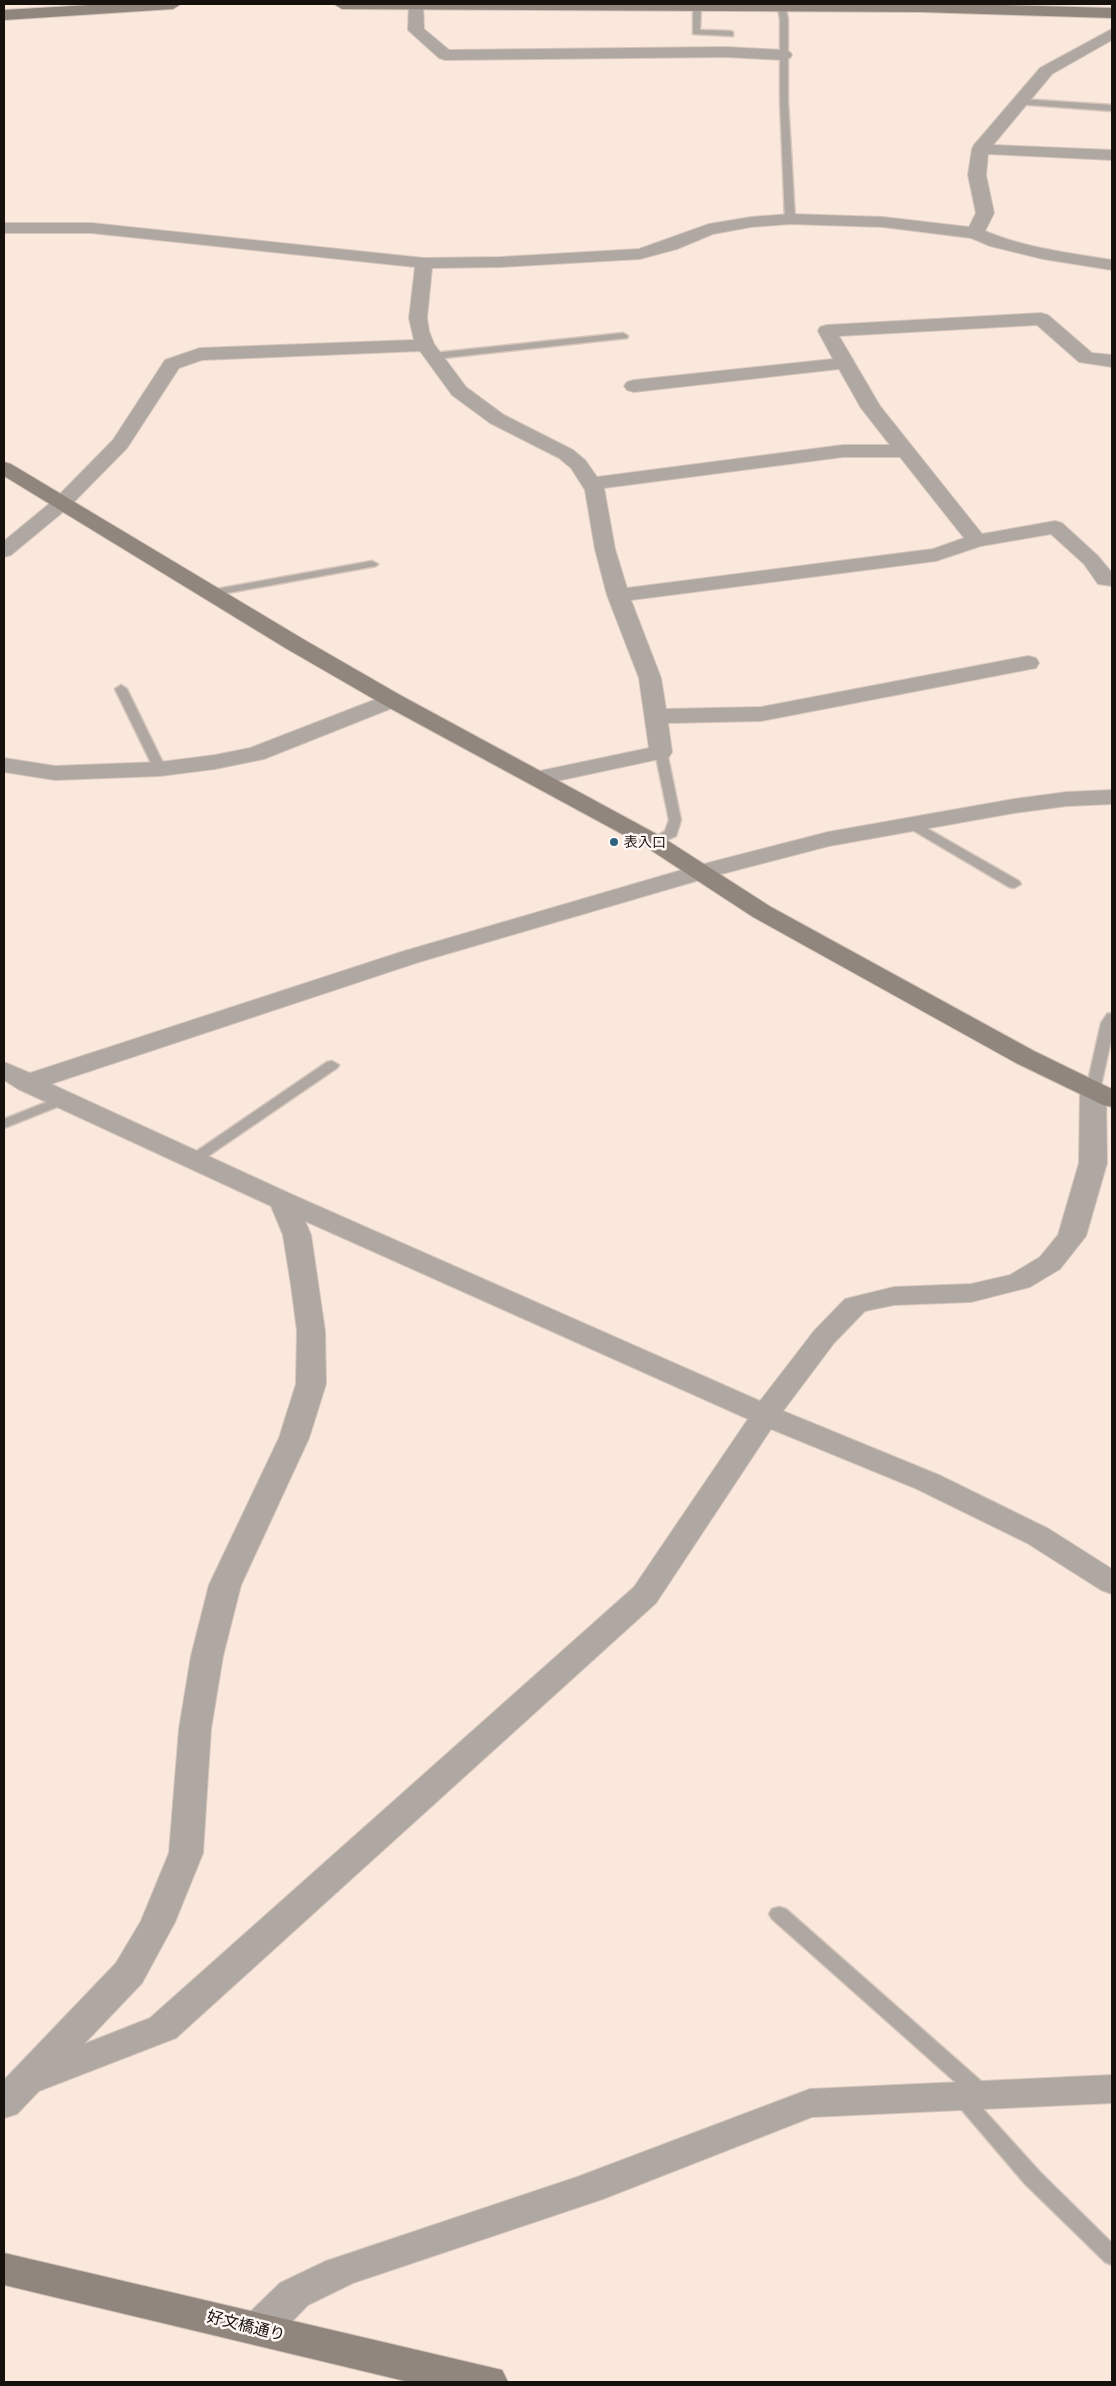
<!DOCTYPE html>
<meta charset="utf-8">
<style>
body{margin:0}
#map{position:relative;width:1116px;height:2386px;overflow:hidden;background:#fae8dc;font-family:Lato,sans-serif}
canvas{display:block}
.frame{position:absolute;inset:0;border:5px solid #17110d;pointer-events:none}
</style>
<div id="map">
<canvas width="1116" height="2386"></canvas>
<div class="frame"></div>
</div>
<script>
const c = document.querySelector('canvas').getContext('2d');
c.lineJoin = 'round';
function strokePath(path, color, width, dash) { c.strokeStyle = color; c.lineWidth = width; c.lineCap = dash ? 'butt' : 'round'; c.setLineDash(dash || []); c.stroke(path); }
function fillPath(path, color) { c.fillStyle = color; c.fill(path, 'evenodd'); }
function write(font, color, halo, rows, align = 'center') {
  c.font = font + ' Lato,"Noto Sans JP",sans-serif'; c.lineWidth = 5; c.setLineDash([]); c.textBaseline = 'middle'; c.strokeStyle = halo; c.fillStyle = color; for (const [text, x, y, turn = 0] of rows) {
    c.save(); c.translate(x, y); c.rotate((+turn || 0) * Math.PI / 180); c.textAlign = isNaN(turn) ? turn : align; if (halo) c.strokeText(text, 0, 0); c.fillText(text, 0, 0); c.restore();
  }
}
const lane = new Path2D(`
 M697 4 701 7 700 30 730 31 733 32V36L693 34V7Z
 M777 4H785L788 19V101L795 219 790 222 785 219 780 101V19Z
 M1020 99 1112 105V111L1017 104 1016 102Z
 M623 333 628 336 627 338 434 359 429 356 434 353Z
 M372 561 378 564 376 566 211 596 205 593 211 590Z
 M121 685 127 689 166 769 164 772 160 773 154 769 115 689Z
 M661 748 667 752 681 820 676 836 654 846 647 842 665 831 669 820 655 752Z
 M914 821 1019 881 1021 884 1014 888 1009 887 909 828 908 825Z
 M1112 1013V1036L1100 1090 1098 1093H1088L1086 1090 1101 1023 1107 1014Z
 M332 1061 339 1065 337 1068 198 1163H188L186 1160 188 1157 327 1062Z
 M62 1096 67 1097 69 1100 67 1103 4 1128V1119Z
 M779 1907 786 1909 989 2088 992 2094 989 2100 982 2102 974 2099 1040 2172 1112 2243V2265L1105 2262 1025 2184 949 2095 952 2089 962 2088 772 1919 769 1914 772 1909Z`);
const street = new Path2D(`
 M409 4H423L424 29 449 50 725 47 784 50 790 52 792 55 790 58 784 60 725 57 445 60 439 58 408 30Z
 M1112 29V40L1052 74 993 145 1112 150V160L988 154 986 175 994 213 985 231C1025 248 1069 253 1112 260V270L1043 259 990 246 971 238 883 227 790 224 751 227 713 234 677 249 640 259 501 267 432 268 427 318 429 331 434 344 466 387 504 415 573 450 585 460 597 477 843 445H890L861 408 839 369 634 392 627 390 624 386 627 382 634 380 833 359 818 331 820 327 827 325 1041 313 1048 315 1092 353 1112 355V367L1079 362 1037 325 839 336 880 406 982 534 1055 521 1062 523 1098 556 1112 573V586L1098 584 1084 564 1051 534 981 546 936 561 631 600 661 678 666 709 761 707 1028 656 1036 658 1039 663 1036 668 761 721 668 723 672 752 669 757 538 785 530 783 526 778 530 773 649 748 639 678 607 595 595 549 585 490 571 468 559 458 490 423 452 395 420 351 202 360 179 368 127 448 69 507 11 555 4 557V541L55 499 113 440 165 360 200 348 414 340 409 318 415 267 91 233H4V223H91L424 258 501 257 639 249 709 224 751 217 790 214 883 217 969 227 976 213 968 175 972 149 974 145 1040 68ZM843 457H900L964 538 933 549 627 588 615 549 604 488Z
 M392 693 400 695 403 700 400 705 264 759 215 769 160 776 55 780 4 772V758L55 766 160 762 215 755 250 748Z
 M1112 790V804L1067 806 1014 813 829 846 710 877 419 962 51 1084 293 1195 760 1401 814 1331 845 1299 894 1287 971 1284 1010 1275 1040 1257 1058 1235 1079 1163 1080 1090 1084 1084 1093 1082 1102 1084 1106 1090 1107 1163 1086 1236 1060 1269 1030 1287 971 1302 894 1305 865 1311 834 1343 783 1411 939 1475 1049 1529 1112 1569V1594L1101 1590 1027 1543 917 1489 771 1429 656 1603 176 2038 39 2091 17 2114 4 2118V2080L116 1963 141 1921 169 1853 179 1729 191 1656 209 1585 279 1438 296 1384 297 1331 291 1285 283 1235 271 1206 18 1089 4 1080V1062L30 1073 401 952 692 867 828 832 1014 799 1067 792ZM305 1221 748 1419 634 1587 150 2018 84 2044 142 1983 175 1922 203 1853 211 1729 223 1656 241 1585 309 1438 326 1384 325 1331 311 1235Z
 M1112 2075V2103L812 2117 603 2199 353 2283 308 2305 273 2341 259 2345 245 2341 239 2329 245 2317 280 2283 326 2261 577 2177 810 2089Z`);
const secondary = new Path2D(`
 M106 4H181L173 9 4 20V10Z
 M334 4H966L1112 8V18L920 12 342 9Z
 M4 462 11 464 303 639 400 695 662 837 771 907 1034 1051 1112 1089V1107L1103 1105 1016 1063 753 917 646 847 384 705 287 649 4 476Z
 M4 2253 502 2370 508 2382H409L4 2285Z`);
const markers = [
 [614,842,5,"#2d617d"]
];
const poiNames = [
 ["表入口",624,842]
];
const nearStreetnames = [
 ["好文橋通り",246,2326,14]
];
strokePath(lane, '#d6c6bb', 3);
strokePath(street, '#d6c6bb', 2);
strokePath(secondary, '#d6c6bb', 2);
fillPath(lane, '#afa7a2');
fillPath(street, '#afa7a2');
fillPath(secondary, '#91867e');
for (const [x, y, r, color] of markers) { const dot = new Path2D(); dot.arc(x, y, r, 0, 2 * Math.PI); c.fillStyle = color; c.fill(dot); strokePath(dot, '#fff7f3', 2); }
write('14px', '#17110d', '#fff7f3', poiNames, 'left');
write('16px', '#17110d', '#fff7f3', nearStreetnames);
</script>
